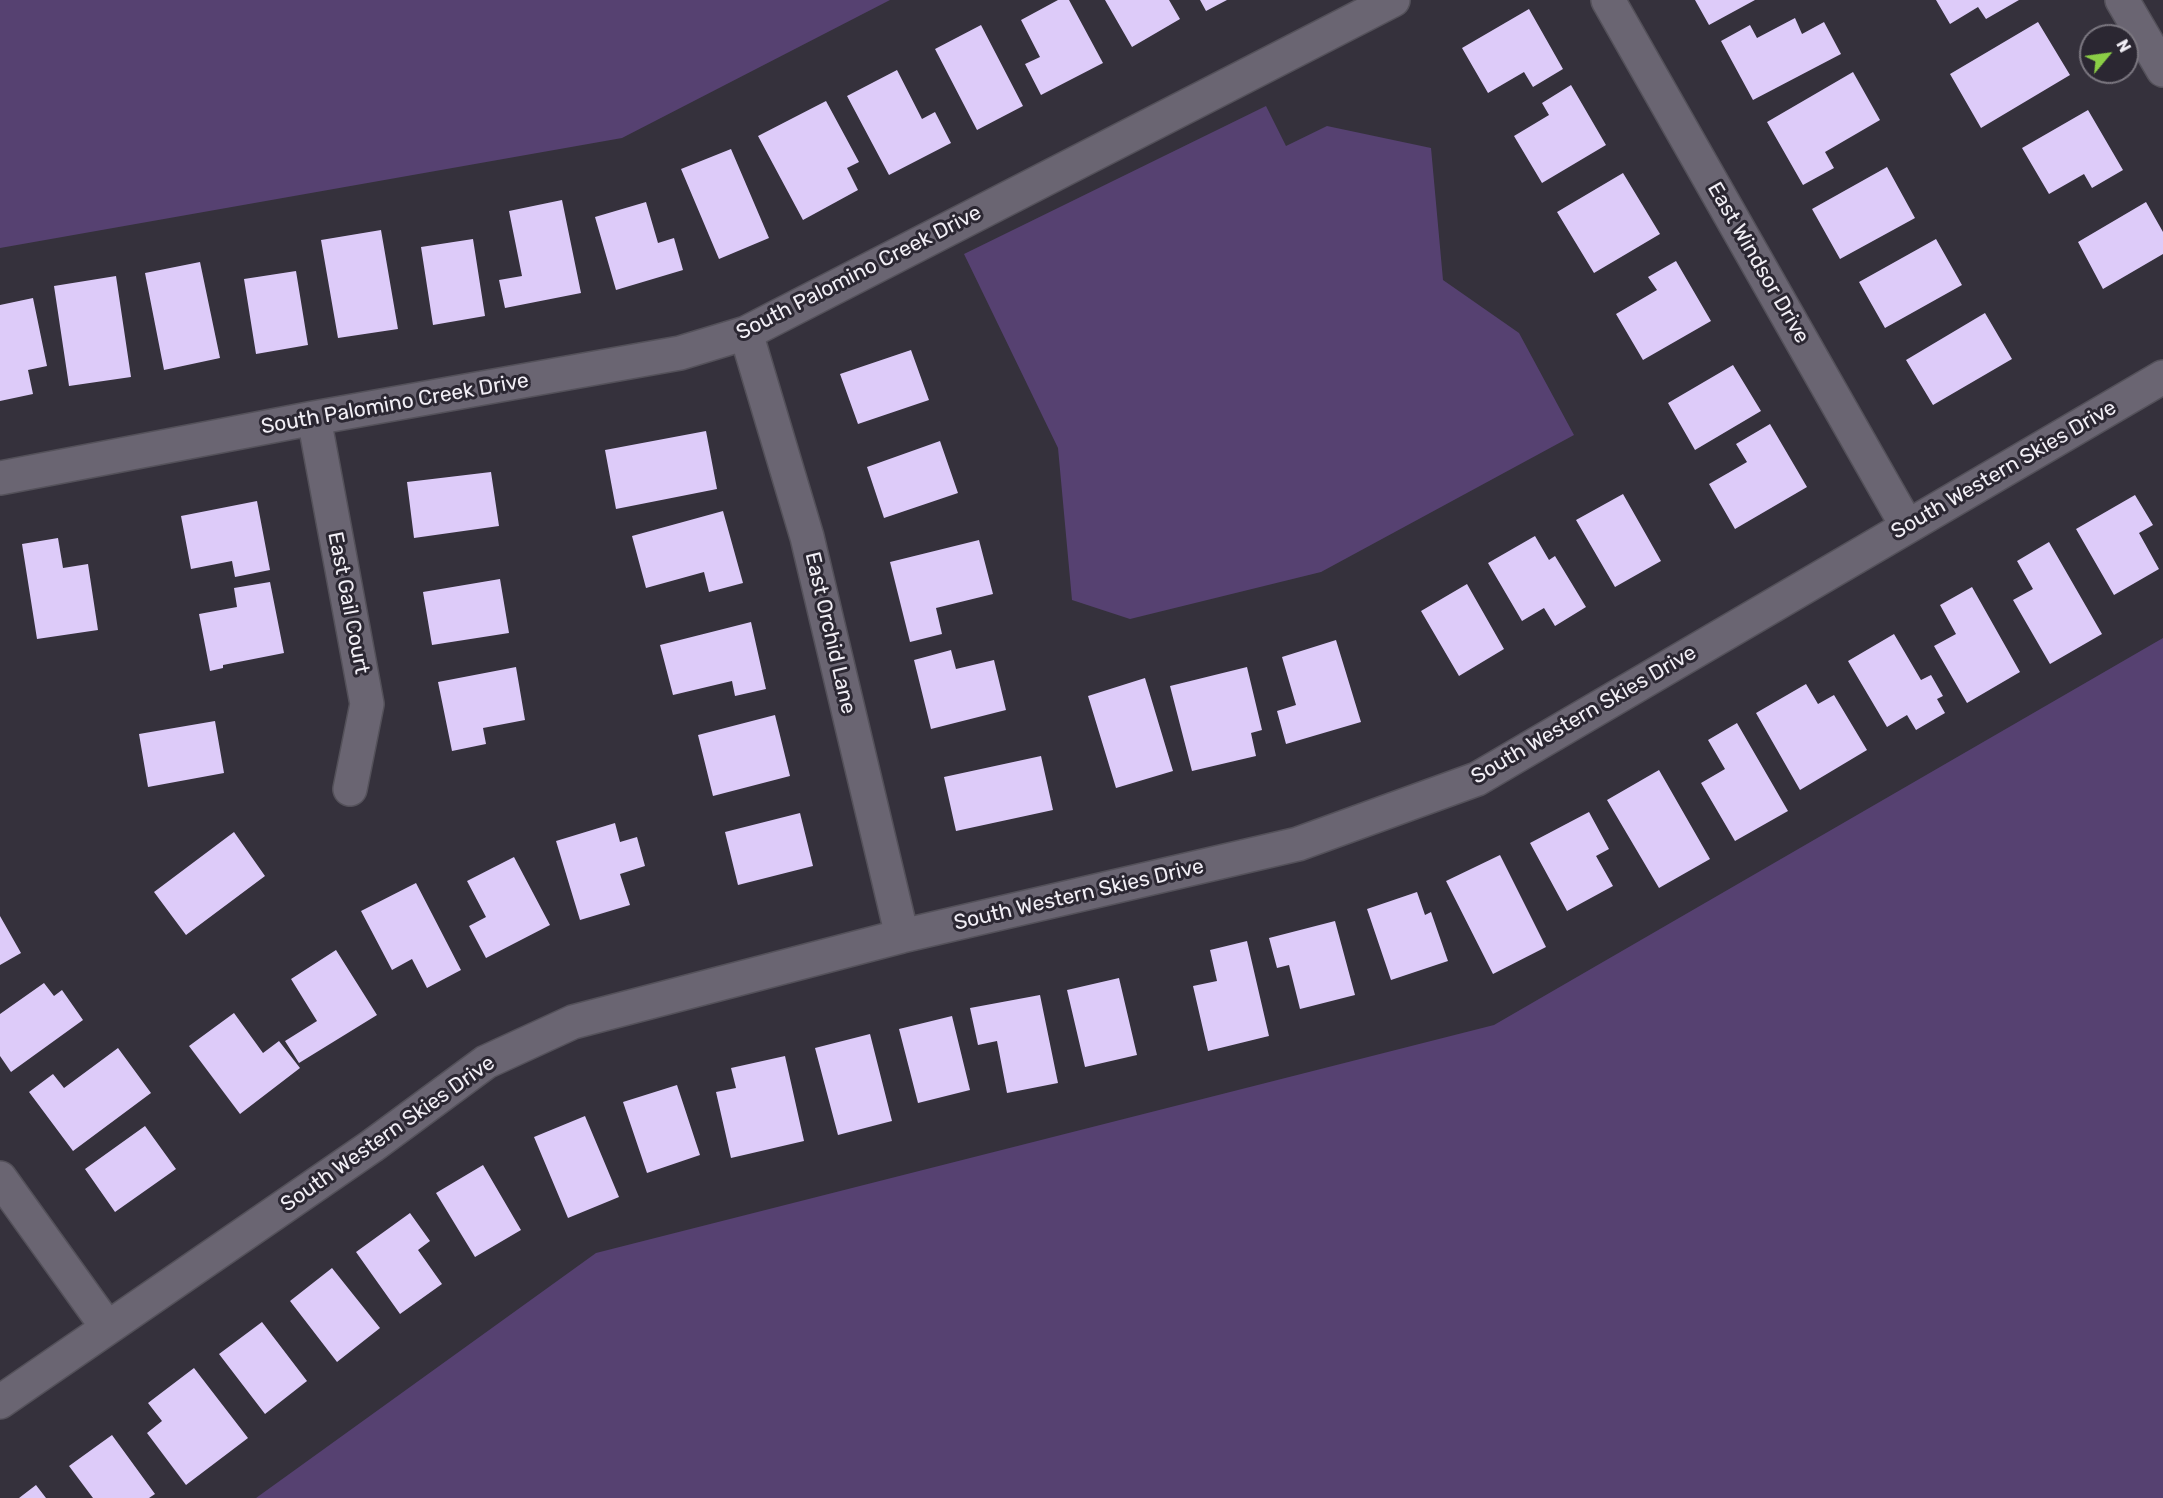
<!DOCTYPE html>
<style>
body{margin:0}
#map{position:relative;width:2163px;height:1498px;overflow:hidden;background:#35313c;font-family:Rubik,sans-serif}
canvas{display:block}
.north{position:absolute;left:2079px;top:24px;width:60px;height:60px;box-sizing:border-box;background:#2b2732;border:2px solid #7b7780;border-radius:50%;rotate:61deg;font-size:16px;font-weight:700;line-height:24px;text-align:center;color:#f2eff6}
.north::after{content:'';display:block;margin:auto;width:21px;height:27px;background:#8bce46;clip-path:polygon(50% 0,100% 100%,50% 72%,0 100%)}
</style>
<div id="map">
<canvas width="2163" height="1498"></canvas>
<div class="north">N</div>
</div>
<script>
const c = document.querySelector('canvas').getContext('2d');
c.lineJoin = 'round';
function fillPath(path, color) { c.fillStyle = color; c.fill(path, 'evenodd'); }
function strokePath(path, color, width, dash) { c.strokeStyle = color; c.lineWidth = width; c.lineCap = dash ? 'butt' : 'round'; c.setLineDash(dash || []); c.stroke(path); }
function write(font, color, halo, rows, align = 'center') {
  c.font = font + ' Rubik,sans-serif'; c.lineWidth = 6; c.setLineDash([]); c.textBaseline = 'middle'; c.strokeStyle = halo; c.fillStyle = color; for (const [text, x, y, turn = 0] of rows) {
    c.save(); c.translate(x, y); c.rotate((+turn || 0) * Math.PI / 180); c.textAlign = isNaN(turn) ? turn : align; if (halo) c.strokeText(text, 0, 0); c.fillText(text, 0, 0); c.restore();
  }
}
const green = new Path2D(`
 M0 0H890L622 138 0 248Z
 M1266 106 1286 146 1327 126 1431 148 1443 280 1519 333 1574 435 1321 572 1130 619 1072 600 1058 448 964 254Z
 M2163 638V1498H256L596 1253 1494 1025Z`);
const building = new Path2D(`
 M1058 0H1069L1103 63 1041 95 1025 64 1040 57 1021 20Z
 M1105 0H1169L1180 19 1132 47Z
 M1200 0H1227L1206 11Z
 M1695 0H1755L1709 25Z
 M1936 0H2019L1986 19 1978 7 1950 24Z
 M1529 9 1563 69 1533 87 1524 72 1488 93 1462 48Z
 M1795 18 1802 34 1824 22 1841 54 1753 100 1721 41 1750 25 1757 38Z
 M2038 22 2070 75 1981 128 1950 74Z
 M981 25 1023 106 977 130 935 49Z
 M897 70 922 119 935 112 951 143 889 175 847 96Z
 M1853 72 1880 120 1825 152 1834 168 1803 185 1767 122Z
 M1571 85 1606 145 1542 183 1514 136 1549 115 1542 103Z
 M826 101 859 162 847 168 858 190 803 220 758 136Z
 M2088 110 2123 170 2092 188 2084 174 2049 194 2022 148Z
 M731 149 769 238 719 259 681 169Z
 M1887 167 1915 218 1840 259 1812 209Z
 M1623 173 1660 234 1594 273 1557 212Z
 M562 200 581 293 505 308 499 280 522 276 509 211Z
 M646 202 658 243 674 238 683 270 616 290 595 217Z
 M2146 202 2163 232V254L2103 289 2078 242Z
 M381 230 398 329 338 338 321 240Z
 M473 239 485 316 433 325 421 247Z
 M1936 239 1962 285 1885 328 1859 282Z
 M1676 261 1711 321 1643 360 1616 314 1657 290 1648 277Z
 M200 262 220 358 164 370 145 273Z
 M296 271 308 345 256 354 244 279Z
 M116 276 131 377 69 386 54 286Z
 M33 298 47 366 28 370 33 394 0 401V305Z
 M1985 313 2012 359 1933 405 1906 360Z
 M911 350 929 400 858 424 840 374Z
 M1733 365 1761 411 1695 450 1668 403Z
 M1770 424 1807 487 1735 529 1709 484 1747 462 1736 444Z
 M706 431 717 489 616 509 605 450Z
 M940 441 958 493 884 518 867 467Z
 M491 472 499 526 414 538 407 482Z
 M1623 494 1661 561 1615 587 1576 520Z
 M2135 495 2153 525 2139 533 2159 569 2114 595 2076 529Z
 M257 501 270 570 235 577 232 561 191 569 181 516Z
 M723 511 743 583 709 592 704 572 646 588 632 536Z
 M1535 536 1549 560 1555 556 1586 607 1555 626 1544 608 1522 621 1488 563Z
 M58 538 63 568 88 564 98 630 37 639 22 544Z
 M979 540 993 594 936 608 942 634 910 642 890 562Z
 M2049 542 2102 634 2050 664 2013 600 2033 589 2017 561Z
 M500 579 509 633 432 645 423 592Z
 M270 582 284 653 223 665V668L210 671 199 614 237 607 234 588Z
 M1467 584 1504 649 1459 676 1421 611Z
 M1972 587 2020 672 1967 703 1934 646 1956 634 1940 605Z
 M751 622 766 689 735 696 732 681 673 695 660 645Z
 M1894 634 1921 680 1931 675 1943 696 1937 699 1945 713 1916 730 1907 715 1887 727 1848 661Z
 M1336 640 1361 722 1286 744 1277 711 1296 705 1282 657Z
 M951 650 956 669 994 660 1006 710 931 729 914 660Z
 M516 667 525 720 483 728 486 744 452 751 438 682Z
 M1247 667 1262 730 1251 733 1256 756 1192 771 1170 686Z
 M1145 678 1173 771 1116 788 1088 696Z
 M1806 684 1818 704 1834 695 1867 750 1800 790 1756 713Z
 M775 715 790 776 713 796 698 735Z
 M215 721 224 773 148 787 139 734Z
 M1737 723 1788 811 1735 841 1701 783 1725 769 1708 740Z
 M1041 756 1053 810 956 831 944 777Z
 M1659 770 1710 859 1659 888 1607 800Z
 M1589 812 1609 849 1596 856 1613 886 1567 911 1530 843Z
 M800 813 813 866 738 885 725 832Z
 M615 823 620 842 637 837 645 866 620 874 630 905 580 920 556 841Z
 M234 832 265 876 186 935 154 892Z
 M1500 855 1546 947 1493 974 1446 881Z
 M514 857 550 925 486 958 469 926 486 917 467 881Z
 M416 883 461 970 427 988 412 959 392 970 361 911Z
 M1417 892 1425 915 1431 912 1448 961 1391 980 1367 909Z
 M0 916 21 953 0 965Z
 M1335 921 1355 995 1300 1009 1289 965 1277 968 1269 938Z
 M1247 941 1269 1036 1208 1051 1193 986 1217 981 1210 950Z
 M336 950 377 1015 299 1063 285 1041 317 1021 291 979Z
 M1119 978 1137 1055 1085 1067 1067 990Z
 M44 983 54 996 62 990 83 1020 11 1072 0 1056V1014Z
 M1040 995 1058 1083 1007 1093 997 1041 978 1045 970 1008Z
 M234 1013 263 1053 279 1041 300 1068 240 1114 189 1046Z
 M952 1016 970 1090 918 1103 899 1029Z
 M870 1034 892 1121 838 1135 815 1048Z
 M118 1048 151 1093 73 1151 29 1092 53 1074 64 1088Z
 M785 1056 804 1141 731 1158 716 1092 736 1088 731 1068Z
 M677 1085 700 1155 647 1173 623 1102Z
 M585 1116 619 1197 568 1218 534 1137Z
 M145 1126 176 1169 115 1212 85 1169Z
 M483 1165 521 1230 475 1257 436 1193Z
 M410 1213 430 1241 418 1250 442 1284 400 1314 356 1252Z
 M332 1268 380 1328 337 1362 290 1301Z
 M262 1322 307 1381 265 1414 219 1354Z
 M194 1368 248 1438 186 1485 147 1433 162 1421 148 1403Z
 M112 1435 155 1494 149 1498H93L69 1466Z
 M36 1485 46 1498H19Z`);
const minor = new Path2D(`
 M1608 0 1907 526
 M2122 0 2163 70
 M746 333 807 537 902 936
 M314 418 367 704 350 789
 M0 478 314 418 680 353 746 333 1393 0
 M0 1178 107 1327
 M0 1402 372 1146 486 1062 573 1022 902 936 1298 844 1477 779 2163 377`);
const streetNames = [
 ["East Windsor Drive",1758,263,60],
 ["South Palomino Creek Drive",859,273,-27],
 ["South Palomino Creek Drive",395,404,-10],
 ["South Western Skies Drive",2004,470,-30],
 ["East Gail Court",348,603,79],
 ["East Orchid Lane",830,633,77],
 ["South Western Skies Drive",1584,715,-30],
 ["South Western Skies Drive",1079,895,-13],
 ["South Western Skies Drive",388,1134,-35]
];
fillPath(green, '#564171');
fillPath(building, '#ddcbf9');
strokePath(minor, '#54515a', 36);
strokePath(minor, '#6a6572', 33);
write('21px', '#f2eff6', '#2b2732', streetNames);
</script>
